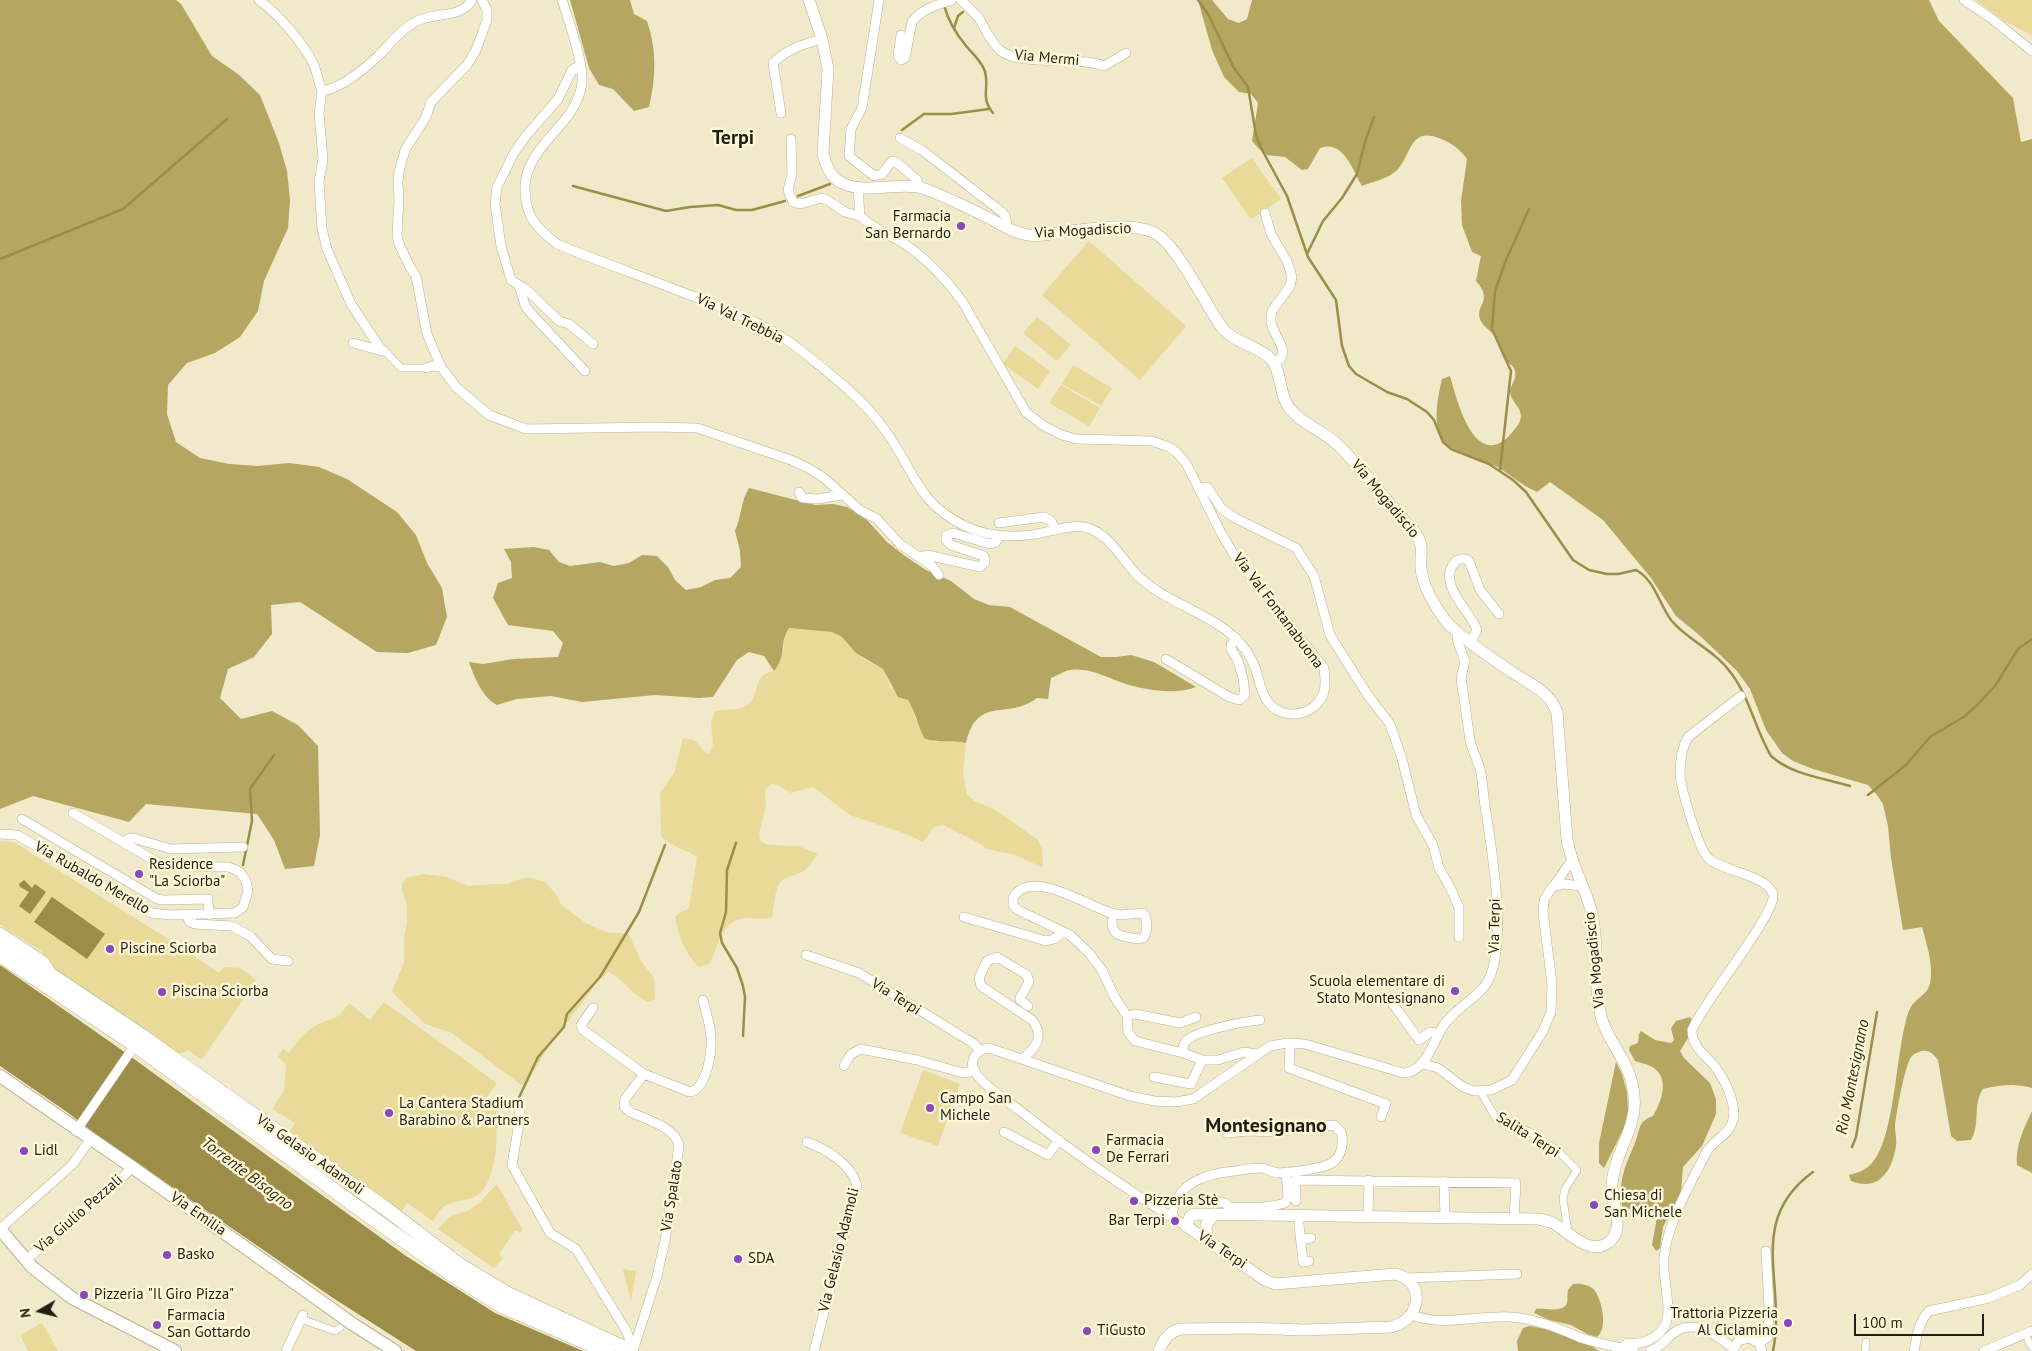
<!DOCTYPE html>
<meta charset="utf-8">
<style>
body{margin:0}
#map{position:relative;width:2032px;height:1351px;overflow:hidden;background:#f0e9ca;font-family:"PT Sans",sans-serif}
canvas{display:block}
.north{position:absolute;left:15px;top:1286px;width:50px;height:50px;-webkit-text-stroke:4px #fdf7d7;paint-order:stroke;rotate:262deg;font-size:14px;font-weight:700;line-height:20px;text-align:center;color:#211f14}
.north::after{content:'';display:block;margin:auto;width:18px;height:22px;background:#211f14;clip-path:polygon(50% 0,100% 100%,50% 72%,0 100%)}
.scale{position:absolute;left:1854px;top:1314px;width:130px;height:22px;box-sizing:border-box;border:2px solid #211f14;border-top:0;padding-left:6px;font-size:15px;line-height:18px;white-space:nowrap;color:#211f14;-webkit-text-stroke:4px #fdf7d7;paint-order:stroke}
</style>
<div id="map">
<canvas width="2032" height="1351"></canvas>
<div class="north">N</div>
<div class="scale">100 m</div>
</div>
<script>
const c = document.querySelector('canvas').getContext('2d');
c.lineJoin = 'round';
function fillPath(path, color) { c.fillStyle = color; c.fill(path, 'evenodd'); }
function strokePath(path, color, width, dash) { c.strokeStyle = color; c.lineWidth = width; c.lineCap = dash ? 'butt' : 'round'; c.setLineDash(dash || []); c.stroke(path); }
function write(font, color, halo, rows, align = 'center') {
  c.font = font + ' "PT Sans",sans-serif'; c.lineWidth = 5; c.setLineDash([]); c.textBaseline = 'middle'; c.strokeStyle = halo; c.fillStyle = color; for (const [text, x, y, turn = 0] of rows) {
    c.save(); c.translate(x, y); c.rotate((+turn || 0) * Math.PI / 180); c.textAlign = isNaN(turn) ? turn : align; if (halo) c.strokeText(text, 0, 0); c.fillText(text, 0, 0); c.restore();
  }
}
const green = new Path2D(`
 M1976 0H2032V35L2004 21Z
 M1252 158 1281 199 1251 219 1222 178Z
 M1089 241 1186 326 1140 380 1042 295Z
 M1037 317 1071 345 1057 361 1023 333Z
 M1015 346 1050 371 1038 389 1003 364Z
 M1073 365 1112 388 1101 406 1062 384Z
 M1061 385 1100 408 1089 426 1049 403Z
 M789 628 832 632 842 637 864 659 883 669 891 688 908 700 913 708 915 718 934 742 956 740 966 743 963 773 967 794 974 801 994 809 1038 840 1042 849 1043 868 1016 855 987 849 979 843 943 825 934 827 923 842 909 835 850 815 813 787 791 793 778 785 771 784 765 789 766 805 759 835 761 842 768 845 798 846 818 854C814 858 810 865 806 869 796 878 781 874 777 889 774 898 774 908 772 917 760 921 750 916 740 919 720 925 718 949 709 964L698 967C685 952 678 935 675 916L689 908 697 857C685 849 672 847 661 836L660 793 674 773 683 738 694 740 708 755 713 745 711 722 715 711C725 709 737 711 746 706 757 701 754 684 763 676 765 673 771 672 774 671L784 650 783 638Z
 M0 841 14 842C82 886 152 927 219 973L224 967 240 968 256 980 203 1058 201 1059 188 1050 182 1053H175L56 970 41 951 0 925Z
 M424 874 447 877 468 886 492 884H508L523 878H531L545 882 555 893 562 906 586 923 606 932 621 933 629 935 641 961 654 978 655 999 649 1002C632 996 623 978 608 972L598 981 546 1051 524 1087 452 1033 425 1024 392 992 404 962V938L407 922V905L402 890V882L408 877Z
 M384 1002 497 1083 484 1101 506 1117 496 1130C498 1147 493 1185 478 1195 468 1201 455 1200 445 1206 440 1208 436 1217 433 1221L407 1203 401 1213 289 1133 295 1123 272 1109 284 1091 286 1064 278 1057 283 1049 289 1053C297 1041 307 1029 321 1023 339 1015 336 1021 349 1003L370 1020Z
 M923 1070 960 1084 938 1146 900 1133Z
 M497 1184 522 1229 521 1233 515 1230 499 1254 503 1258 494 1268 438 1229 449 1217 469 1210 480 1202Z
 M623 1269 636 1271 631 1301Z
 M42 1323 58 1351H28L20 1335Z`);
const forest = new Path2D(`
 M0 0H176L181 4 212 56 238 74 260 95 279 143 287 171 290 200 288 228 264 281 258 311 240 337 215 353 187 363 168 385 167 414 176 442 200 458 229 464 258 466 289 463 319 467 347 479 397 512 416 535 427 563 442 588 447 617 436 645 408 653 377 652 300 602 271 605 272 634 254 657 228 669 220 698 241 719 272 711 298 725 318 746 320 835 314 866 285 869 274 840 257 814 146 804 129 822 33 796 0 809Z
 M570 0H630L634 14 647 21C657 50 656 77 649 107L634 111 613 89 599 85 589 68Z
 M1198 0H1212L1228 19 1239 23 1247 19 1252 0H1929L1939 21 2013 98 2021 142 2032 139V1088C2014 1083 2001 1085 1983 1089 1972 1105 1981 1123 1971 1140L1957 1141 1951 1136 1938 1060C1934 1055 1930 1050 1922 1051 1919 1052 1915 1053 1912 1056 1905 1063 1896 1115 1895 1126 1895 1133 1897 1139 1896 1146 1892 1171 1879 1192 1851 1181L1849 1175C1858 1173 1866 1170 1872 1163 1894 1138 1896 1059 1905 1025 1906 1019 1909 1008 1913 1004 1923 993 1930 993 1931 976 1932 960 1926 942 1922 927L1903 930 1891 858 1888 826 1883 804 1877 795 1868 785 1813 769 1793 761 1782 753 1766 730 1750 689 1737 671 1698 634 1676 616 1651 578 1603 520 1550 482 1537 492 1525 486 1498 467 1450 447C1430 432 1437 401 1442 379L1450 376C1456 397 1473 468 1507 438 1512 432 1521 424 1521 416 1521 407 1511 402 1510 392 1510 385 1517 380 1515 371 1514 365 1509 364 1505 360 1500 352 1499 339 1492 333 1487 328 1483 326 1480 319 1475 305 1494 301 1476 281L1481 256 1472 252 1462 225 1461 201 1467 159C1460 149 1450 142 1439 138 1408 126 1411 159 1395 172 1386 179 1372 182 1362 186 1353 170 1343 139 1320 148L1308 169 1302 170 1285 157 1267 155 1259 149 1252 141 1258 103 1251 94 1239 92 1224 77 1212 50Z
 M749 488 815 505 833 504 847 507 867 520 887 542 905 556 926 570 951 581 974 599 989 605 1010 607 1101 657H1116L1131 655 1154 662 1196 687C1175 695 1147 690 1126 684 1107 678 1087 665 1066 671 1061 673 1056 676 1051 678L1048 699 1037 698C1007 721 978 694 966 743 952 739 938 744 924 738 918 725 915 711 908 700L898 697 883 669 856 653 842 637 832 632 789 628C778 645 788 653 774 671L764 656 749 652 737 660 713 697 699 698 655 695 582 702 551 696 517 699 497 705C483 698 474 677 469 662L483 664 513 659 558 657 563 643 553 631 508 625 493 598 498 583 512 578 511 562 504 549 534 547 549 550 559 562 570 566 600 562 614 566 629 563 642 555 657 556 668 567 675 580 686 590 701 587 715 580 730 578 741 567 740 551 735 531C742 515 740 503 749 488Z
 M1690 1017 1692 1020 1688 1038 1680 1051 1684 1058 1710 1083 1716 1099V1114L1702 1146 1683 1167 1681 1193 1663 1227 1660 1248 1656 1251 1652 1245 1658 1212 1636 1210 1634 1208 1623 1210C1617 1182 1625 1167 1635 1143 1641 1128 1637 1122 1653 1116 1661 1103 1670 1079 1654 1068 1648 1064 1641 1063 1635 1061L1629 1050 1630 1046 1638 1043 1639 1034 1641 1031 1655 1040 1671 1043 1674 1040 1671 1028 1676 1021Z
 M1616 1062 1622 1074 1627 1092 1628 1111 1624 1128 1604 1168 1599 1163V1143Z
 M2032 1111V1173L2017 1165C2015 1146 2024 1128 2032 1111Z
 M1573 1284C1580 1283 1591 1285 1595 1291 1602 1301 1608 1328 1597 1337L1587 1334 1571 1325 1549 1320 1534 1313 1536 1309C1544 1308 1564 1313 1567 1303 1568 1300 1567 1294 1568 1290Z
 M1530 1326C1549 1329 1584 1339 1599 1351H1518L1517 1341 1523 1328Z`);
const water = new Path2D(`
 M24 880 32 888 35 884 46 892 30 914 19 906 29 892 20 887 19 884Z
 M52 897 105 934 87 959 34 922Z
 M0 965 116 1046 406 1256 495 1313 583 1351H416L333 1298 98 1136 67 1112 0 1066Z`);
const stream = new Path2D(`
 M1198 0 1208 14 1234 68 1248 87 1256 135 1260 146 1287 196 1308 257 1336 300 1342 346 1349 366 1356 374 1387 392 1407 399 1427 412 1434 420 1443 442 1451 449 1489 464 1513 480 1526 492 1573 560 1589 570 1607 574H1618L1636 570C1655 580 1659 604 1671 620 1687 640 1715 650 1731 673 1750 698 1755 729 1771 756 1792 775 1824 778 1850 786
 M944 5C948 21 956 34 967 47 973 54 980 60 984 69 991 86 979 96 993 113
 M954 28 958 16 963 12
 M902 130 924 114H951L989 109
 M573 186 666 211 690 207 718 205 736 210H752L785 201
 M798 196 830 184
 M1307 254 1323 221 1342 198 1357 174 1365 142 1374 117
 M0 259 123 209 227 119
 M1500 470 1511 371 1492 329 1495 291 1506 260 1529 209
 M1868 795 1906 765 1930 737 1965 716 1977 705 1995 686 2018 649 2032 639
 M736 843 727 870 726 912 720 933 722 943 737 968 743 986 745 997 743 1036
 M243 865 252 821 250 789 274 755
 M516 1104 538 1057 564 1027 567 1014 600 977 639 912 665 845
 M1852 1147 1856 1137 1877 1012
 M1773 1351C1787 1284 1745 1221 1813 1172`);
const pedestrian = new Path2D(`
 M383 349 401 368H426
 M1480 1091 1496 1118 1530 1132 1558 1151 1577 1170 1565 1189 1563 1199 1568 1232
 M301 1319 335 1331 340 1328
 M2028 1340 2032 1347
 M1865 1351 1866 1342`);
const minor = new Path2D(`
 M259 0C280 16 302 41 314 65 317 73 319 83 322 91
 M482 0 487 10V20L476 50 467 65 431 102 426 117 405 150 399 172 398 183 399 199 397 235 399 244 410 267 416 276 427 334 441 367 456 387 489 415 526 429 655 427 697 428 791 460 808 468 824 478 860 510 877 519 900 544 932 566 939 575
 M562 0C568 19 584 63 582 82 578 126 523 145 525 191 526 218 537 228 557 244 600 262 644 277 687 294 726 309 770 325 803 352 831 375 864 400 885 430 915 471 916 503 967 527 994 539 1022 538 1050 531 1061 529 1072 525 1084 527 1109 532 1121 559 1138 576 1174 611 1238 617 1256 670 1259 680 1261 693 1268 702 1283 722 1316 716 1324 692 1326 684 1325 676 1324 668L1236 558 1221 533 1186 463 1176 452 1169 447 1152 441 1076 439 1062 435 1044 426 1026 412 962 301C945 278 924 256 900 241 886 233 871 227 860 216L858 187
 M879 0 862 108 851 129 849 156 874 176 882 174 892 161 896 162 917 180 919 188
 M961 0C967 6 975 13 980 20 986 30 991 43 1001 51 1019 66 1079 56 1104 66L1126 53
 M1964 0 1991 18 2032 51
 M901 35 898 56 901 60 905 58 912 22C921 9 937 5 952 0
 M580 65 572 70 558 99 525 137 514 153 497 187 495 204 501 246 511 280 526 289 559 321 569 324 593 344
 M781 113 773 63C787 49 804 44 822 39
 M900 138 923 151 1002 212 1006 217 1007 228
 M791 139 792 174 788 190 793 202 800 204 822 198 829 201 845 212 860 216
 M1265 213 1271 234 1287 261 1292 277 1290 286 1272 311C1267 328 1280 336 1283 352L1281 358 1274 363
 M519 286 525 305 529 311 585 371
 M353 343 382 351 351 304 327 249 322 229 319 182 323 159 319 113 322 91C341 88 363 70 377 57 389 46 399 31 413 23 432 11 460 20 472 0
 M426 368 432 366 441 367
 M1200 488 1207 487 1222 509 1235 518 1296 548 1314 576 1330 635 1367 694 1390 724 1402 759 1416 815 1433 845 1439 868 1450 887 1459 908V937
 M799 492 802 498 817 499 842 495
 M999 523 1044 517 1051 521 1056 530
 M920 557 927 555 980 567 985 562 984 556 951 545 946 540V536L953 533 990 544 996 542 998 536
 M1471 642 1477 630C1472 613 1436 584 1455 562 1459 558 1465 558 1469 561L1480 590 1499 614
 M1166 659 1229 697 1239 700 1245 695 1243 678 1238 661 1231 649V645L1236 638
 M22 819 157 899 163 900 208 899 209 915
 M0 834 17 835 151 913 171 915 235 913 243 907 248 891 246 881 240 872 229 867 169 866 157 862 73 813
 M125 843 128 839 133 838 171 849 243 847
 M1553 887 1572 860
 M186 915 190 922 195 924 232 926 250 936 272 959 288 961
 M964 917 1046 941 1054 939 1064 932
 M1112 921C1112 938 1124 936 1139 939L1143 938C1148 933 1148 918 1143 913L1120 915 1111 913C1088 906 1029 867 1013 898V905L1018 910 1070 935 1089 953 1102 970 1114 996 1127 1016 1128 1032 1135 1041 1183 1053 1202 1060H1218L1244 1052 1257 1054
 M0 932 44 961 51 972
 M806 955 859 973 973 1043 980 1051
 M1388 997 1419 1040 1430 1032 1439 1034
 M593 1008 581 1025 583 1030 644 1074 690 1092C707 1089 712 1051 711 1036 710 1024 706 1012 703 1000
 M1127 1016 1135 1014 1180 1023 1196 1017
 M1292 1043 1290 1047 1289 1068 1386 1104 1381 1117
 M1183 1053C1183 1049 1183 1045 1185 1042 1193 1031 1246 1021 1260 1020
 M1022 1059C1036 1048 1045 1036 1032 1020L981 986 979 978 987 961 997 957 1027 975 1029 982 1020 998V1000L1028 1006
 M1423 1064 1438 1068 1463 1087 1474 1091 1491 1090 1512 1080 1543 1031 1551 1012 1552 984 1543 912 1544 900 1552 887 1564 884 1582 886
 M844 1066 851 1054 861 1049 917 1060 963 1073 975 1071
 M1154 1077 1191 1084 1202 1060
 M519 1106 520 1117 512 1165 550 1233 576 1249 627 1332 633 1351
 M76 1131 135 1045V1042
 M1004 1132 1048 1155 1059 1140
 M807 1142C826 1149 851 1164 857 1185L814 1351
 M1444 1181 1445 1217
 M1296 1201 1295 1180 1516 1183 1514 1219
 M1218 1202 1225 1203 1229 1207C1248 1207 1266 1209 1285 1203L1288 1198 1286 1172
 M1298 1215 1303 1262 1309 1261
 M1368 1216 1369 1180
 M1172 1217C1175 1183 1205 1174 1234 1171 1242 1170 1252 1168 1260 1168 1267 1168 1272 1173 1279 1173 1292 1172 1321 1169 1332 1163 1342 1157 1344 1142 1341 1132L1334 1125 1274 1132 1248 1131 1227 1133
 M1186 1226C1128 1191 1072 1152 1019 1110 1006 1100 983 1085 975 1072 968 1060 977 1049 989 1048L1130 1096 1154 1101 1176 1102 1193 1099 1270 1046 1287 1043 1305 1044 1403 1073C1423 1074 1433 1044 1442 1028 1453 1008 1480 998 1489 979 1507 939 1492 850 1485 806 1483 794 1483 780 1480 769 1477 759 1472 750 1470 740L1461 678 1465 661 1458 643 1457 631
 M0 1229 72 1165 90 1140
 M1301 1240 1311 1238
 M26 1260 122 1178 132 1167
 M1407 1278 1517 1274
 M1412 1315C1442 1327 1479 1315 1511 1317 1536 1319 1558 1328 1581 1338 1598 1344 1616 1346 1634 1351
 M1759 1343 1768 1337 1769 1307 1766 1251
 M1621 1348 1628 1343C1643 1345 1660 1338 1666 1323 1672 1306 1662 1277 1664 1258 1668 1220 1690 1185 1707 1151 1713 1141 1729 1134 1732 1123 1738 1108 1727 1084 1718 1071 1709 1056 1692 1050 1692 1030 1702 1004 1777 912 1773 895 1770 876 1723 871 1709 859 1699 851 1681 789 1680 774 1680 763 1682 747 1688 737L1741 696
 M286 1351 303 1315
 M633 1351 657 1276 665 1241 679 1146C677 1128 645 1119 630 1112L624 1106 625 1099 644 1074
 M1650 1351C1662 1347 1666 1338 1675 1332 1696 1318 1718 1337 1733 1348
 M1733 1351 1738 1341 1749 1338 1759 1343 1762 1351
 M1914 1351C1917 1336 1918 1323 1929 1311L1989 1298 2020 1285 2032 1274
 M1984 1351 2032 1331`);
const tertiary = new Path2D(`
 M809 0 822 39 828 69 823 153C825 165 831 178 842 183 863 194 895 183 918 187 935 191 970 209 987 217 1000 224 1014 233 1029 235 1040 237 1052 234 1062 232 1087 229 1130 222 1153 232 1176 242 1206 306 1223 329 1237 344 1259 346 1271 359 1283 373 1278 395 1290 409 1303 425 1324 431 1338 445 1365 471 1388 504 1414 531 1425 546 1420 552 1421 568 1422 584 1435 607 1445 620 1459 637 1494 660 1512 672 1530 684 1549 691 1557 712L1567 839C1571 865 1586 888 1592 914 1600 949 1592 986 1602 1020 1612 1049 1631 1062 1634 1096 1638 1127 1614 1153 1612 1184 1611 1203 1628 1231 1606 1244 1588 1255 1568 1231 1553 1223 1548 1221 1543 1220 1538 1219L1194 1214 1190 1217 1186 1226 1265 1280 1275 1284 1395 1274C1425 1280 1423 1319 1391 1327L1303 1330 1250 1328 1181 1329C1169 1331 1163 1340 1159 1351
 M1207 1239 1206 1225 1214 1214`);
const secondary = new Path2D(`
 M0 1076 132 1167 354 1325 395 1351
 M0 1229 32 1267 72 1298 175 1351`);
const primary = new Path2D(`
 M0 941 142 1036 385 1208 461 1266 508 1294 631 1351
 M0 955 135 1045 375 1220 454 1276 502 1306 606 1351`);
const markers = [
 [961,226,5,"#8a47bc"],
 [139,874,5,"#8a47bc"],
 [110,949,5,"#8a47bc"],
 [1455,991,5,"#8a47bc"],
 [162,992,5,"#8a47bc"],
 [930,1108,5,"#8a47bc"],
 [389,1113,5,"#8a47bc"],
 [1096,1150,5,"#8a47bc"],
 [24,1151,5,"#8a47bc"],
 [1134,1201,5,"#8a47bc"],
 [1594,1205,5,"#8a47bc"],
 [1175,1221,5,"#8a47bc"],
 [167,1255,5,"#8a47bc"],
 [738,1259,5,"#8a47bc"],
 [84,1295,5,"#8a47bc"],
 [1788,1323,5,"#8a47bc"],
 [157,1325,5,"#8a47bc"],
 [1087,1331,5,"#8a47bc"]
];
const streetNames = [
 ["Via Mermi",1047,58,5],
 ["Via Mogadiscio",1083,231,-3],
 ["Via Val Trebbia",740,319,26],
 ["Via Mogadiscio",1385,499,50],
 ["Via Val Fontanabuona",1278,611,53],
 ["Via Rubaldo Merello",92,878,30],
 ["Via Terpi",1495,926,-89],
 ["Via Mogadiscio",1595,960,-96],
 ["Via Terpi",896,997,32],
 ["Salita Terpi",1528,1135,32],
 ["Via Gelasio Adamoli",310,1155,35],
 ["Via Spalato",672,1196,-81],
 ["Via Giulio Pezzali",79,1214,-41],
 ["Via Emilia",198,1214,35],
 ["Via Gelasio Adamoli",839,1250,-76],
 ["Via Terpi",1222,1250,34]
];
const poiNames = [
 ["Farmacia",951,217,"right"],
 ["San Bernardo",951,234,"right"],
 ["Residence",149,865],
 ["\"La Sciorba\"",149,882],
 ["Piscine Sciorba",120,949],
 ["Scuola elementare di",1445,982,"right"],
 ["Stato Montesignano",1445,999,"right"],
 ["Piscina Sciorba",172,992],
 ["Campo San",940,1099],
 ["Michele",940,1116],
 ["La Cantera Stadium",399,1104],
 ["Barabino & Partners",399,1121],
 ["Farmacia",1106,1141],
 ["De Ferrari",1106,1158],
 ["Lidl",34,1151],
 ["Chiesa di",1604,1196],
 ["San Michele",1604,1213],
 ["Pizzeria Stè",1144,1201],
 ["Bar Terpi",1165,1221,"right"],
 ["Basko",177,1255],
 ["SDA",748,1259],
 ["Pizzeria \"Il Giro Pizza\"",94,1295],
 ["Trattoria Pizzeria",1778,1314,"right"],
 ["Al Ciclamino",1778,1331,"right"],
 ["Farmacia",167,1316],
 ["San Gottardo",167,1333],
 ["TiGusto",1097,1331]
];
const waterNames = [
 ["Rio Montesignano",1853,1077,-79],
 ["Torrente Bisagno",247,1174,37]
];
const districtNames = [
 ["Terpi",733,138],
 ["Montesignano",1266,1126]
];
fillPath(green, '#e9da99');
fillPath(forest, '#b5a661');
fillPath(water, '#9c8e49');
strokePath(stream, '#9c8e49', 2.5);
strokePath(pedestrian, '#b8b294', 8);
strokePath(minor, '#b8b294', 10);
strokePath(tertiary, '#b8b294', 12);
strokePath(secondary, '#b8b294', 14);
strokePath(primary, '#b8b294', 15);
strokePath(pedestrian, '#fff', 7);
strokePath(minor, '#fff', 9);
strokePath(tertiary, '#fff', 11);
strokePath(secondary, '#fff', 12);
strokePath(primary, '#fff', 14);
for (const [x, y, r, color] of markers) { const dot = new Path2D(); dot.arc(x, y, r, 0, 2 * Math.PI); c.fillStyle = color; c.fill(dot); strokePath(dot, '#fdf7d7', 2); }
write('15px', '#211f14', '#fdf7d7', streetNames);
write('15px', '#211f14', '#fdf7d7', poiNames, 'left');
write('italic 16px', '#352e0e', '#fdf7d7', waterNames);
write('bold 20px', '#211f14', '#fdf7d7', districtNames);
</script>
